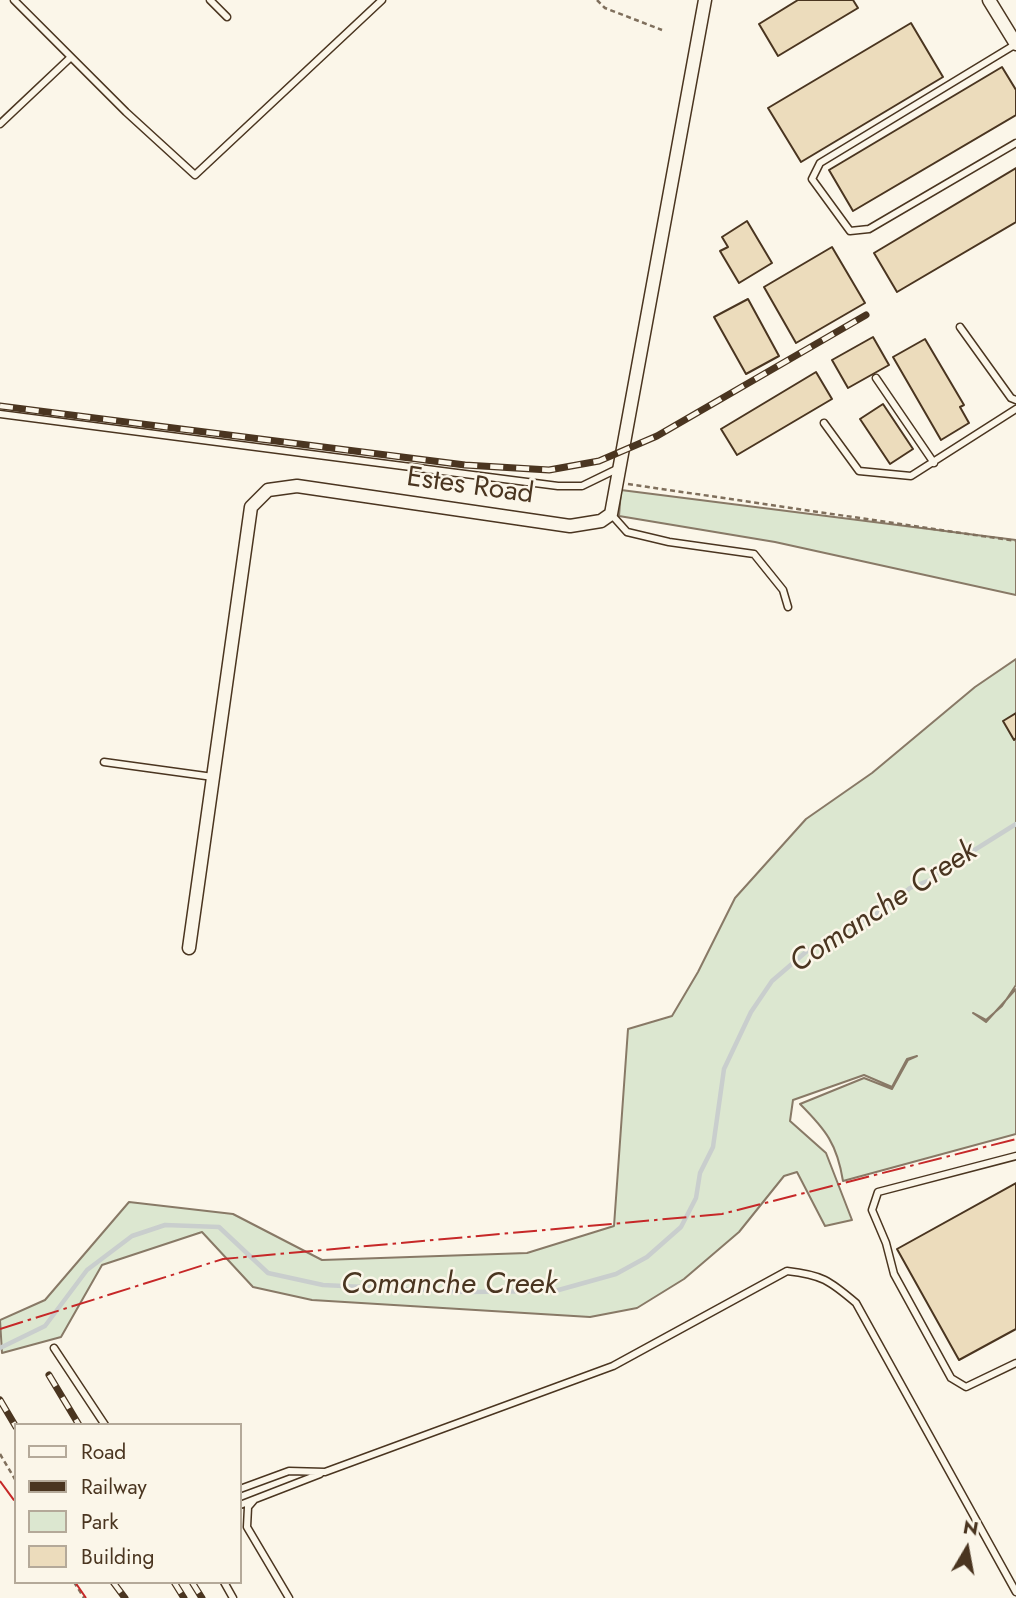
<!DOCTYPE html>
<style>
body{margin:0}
#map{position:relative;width:1016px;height:1598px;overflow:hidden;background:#fbf6e9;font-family:Jost,sans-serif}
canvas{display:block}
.legend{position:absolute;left:14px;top:1423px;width:228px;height:161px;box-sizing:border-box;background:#fbf6e9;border:2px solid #b4a999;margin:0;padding:9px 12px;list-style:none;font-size:21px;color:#4a3520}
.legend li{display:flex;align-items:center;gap:14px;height:35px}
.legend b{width:35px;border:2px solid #b4a999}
.north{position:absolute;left:932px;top:1514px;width:70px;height:70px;-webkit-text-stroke:5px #fbf6e9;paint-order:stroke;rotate:10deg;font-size:19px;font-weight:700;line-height:28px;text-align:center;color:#4a3520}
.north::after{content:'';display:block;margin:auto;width:24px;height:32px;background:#4a3520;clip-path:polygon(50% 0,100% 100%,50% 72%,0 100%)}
</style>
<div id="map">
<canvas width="1016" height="1598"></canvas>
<ul class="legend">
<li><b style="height:9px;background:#fbf6e9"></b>Road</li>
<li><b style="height:9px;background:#4a3520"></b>Railway</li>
<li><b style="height:19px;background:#dce7d0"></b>Park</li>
<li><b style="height:19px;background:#ecdcbc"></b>Building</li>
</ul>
<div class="north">N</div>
</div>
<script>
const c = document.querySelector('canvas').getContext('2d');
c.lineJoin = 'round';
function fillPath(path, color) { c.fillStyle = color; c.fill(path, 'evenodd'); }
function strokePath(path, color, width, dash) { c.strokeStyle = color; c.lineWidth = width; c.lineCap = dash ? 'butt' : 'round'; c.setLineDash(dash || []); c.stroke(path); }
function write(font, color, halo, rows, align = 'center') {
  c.font = font + ' Jost,sans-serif'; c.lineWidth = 5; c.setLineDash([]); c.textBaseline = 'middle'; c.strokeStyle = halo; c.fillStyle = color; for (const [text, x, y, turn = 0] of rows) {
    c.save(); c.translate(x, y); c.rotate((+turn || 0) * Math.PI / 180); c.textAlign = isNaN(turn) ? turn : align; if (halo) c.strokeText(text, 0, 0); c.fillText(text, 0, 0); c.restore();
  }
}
const green = new Path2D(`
 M621 490 1016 540V595L775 542 619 516Z
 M1016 659V985L1002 1006 986 1020 973 1013 986 1022 1016 989V1134L843 1181C837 1144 826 1130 800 1104L864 1078 892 1089 908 1060 917 1056 907 1059 892 1087 864 1075 793 1100 790 1121 826 1153 852 1220 825 1226 797 1172 784 1176 739 1232 684 1279 637 1308 590 1317 312 1300 253 1287 202 1232 102 1265 61 1337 2 1353 0 1320 45 1300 129 1202 233 1214 322 1260 527 1253 614 1226 628 1029 672 1016 698 972 735 898 806 819 872 773 975 687Z`);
const stream = new Path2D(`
 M0 1348 45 1326 87 1270 132 1236 165 1225 219 1227 268 1273 323 1285 465 1292 555 1291 616 1274 647 1257 681 1227 696 1198 700 1173 713 1147 724 1069 751 1012 772 981 807 951 883 910 910 888 935 878 936 874 1016 824`);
const building = new Path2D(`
 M798 0H853L858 8 778 56 759 24Z
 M911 23 943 77 801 162 768 108Z
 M1002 67 1016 90V115L853 211 829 170Z
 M1016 168V222L897 292 874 253Z
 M747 221 772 263 739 283 720 251 728 247 722 237Z
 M832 247 865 303 796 343 764 287Z
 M748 299 779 356 746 374 714 317Z
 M873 337 889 365 848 388 832 360Z
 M925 339 964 405 960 407 969 423 941 440 893 357Z
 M816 372 832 399 737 455 721 429Z
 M883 404 913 449 890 464 860 419Z
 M1016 713V738L1014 740 1003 721Z
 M1016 1183V1329L959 1360 897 1249Z`);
const path = new Path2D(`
 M597 0 605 8 662 30
 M628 484 1016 541
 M0 1454 16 1481
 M74 1582 84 1598`);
const service = new Path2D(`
 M14 0 126 112 195 175 382 0
 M210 0 227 17
 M1016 44 820 163 812 179 850 231 869 229 1016 143
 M0 124 71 57
 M960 327 1011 398 1016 400
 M876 378 934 463
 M0 414 558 486H582L619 468
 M824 423 859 471 911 476 1016 409
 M611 514 627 532 669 542 754 554 783 590 788 607
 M104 762 213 777
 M1016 1156 878 1192 872 1210 886 1243 894 1274 951 1378 966 1387 1016 1363
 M54 1348 105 1425
 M240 1489 289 1471 325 1472 613 1366 787 1271C822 1275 829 1280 856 1303L1016 1592
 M254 1500 248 1507 247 1527 289 1598
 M240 1505 320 1474
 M224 1582 233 1598`);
const minor = new Path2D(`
 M989 0 1016 44
 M189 948 251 507 268 490 297 486 570 526 601 521 611 514 705 0`);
const rail = new Path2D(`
 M0 406 465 465 549 470 599 461 657 436 866 315
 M49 1375 79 1425
 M0 1400 16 1427
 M113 1582 125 1598
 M174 1582 184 1598
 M192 1582 202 1598`);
const power = new Path2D(`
 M0 1329 223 1259 722 1214 1016 1139
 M0 1481 16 1503
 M75 1582 86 1598`);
const streetNames = [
 ["Estes Road",470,487,8]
];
const waterNames = [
 ["Comanche Creek",884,908,-33],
 ["Comanche Creek",449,1286]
];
fillPath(green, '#dce7d0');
strokePath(green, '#887966', 2);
strokePath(stream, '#c9cecd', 4.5);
fillPath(building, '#ecdcbc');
strokePath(building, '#4a3520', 2);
strokePath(service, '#4a3520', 9);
strokePath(minor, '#4a3520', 15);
strokePath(path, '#7f6f5c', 2.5, [5, 3.5]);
strokePath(service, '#fbf6e9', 6);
strokePath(minor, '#fbf6e9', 12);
strokePath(rail, '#4a3520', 7);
strokePath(rail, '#fbf6e9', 4.5, [13]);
strokePath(power, '#c62828', 2, [24, 5, 3.5, 5]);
write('28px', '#4a3520', '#fbf6e9', streetNames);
write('italic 30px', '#4a3520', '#fbf6e9', waterNames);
</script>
